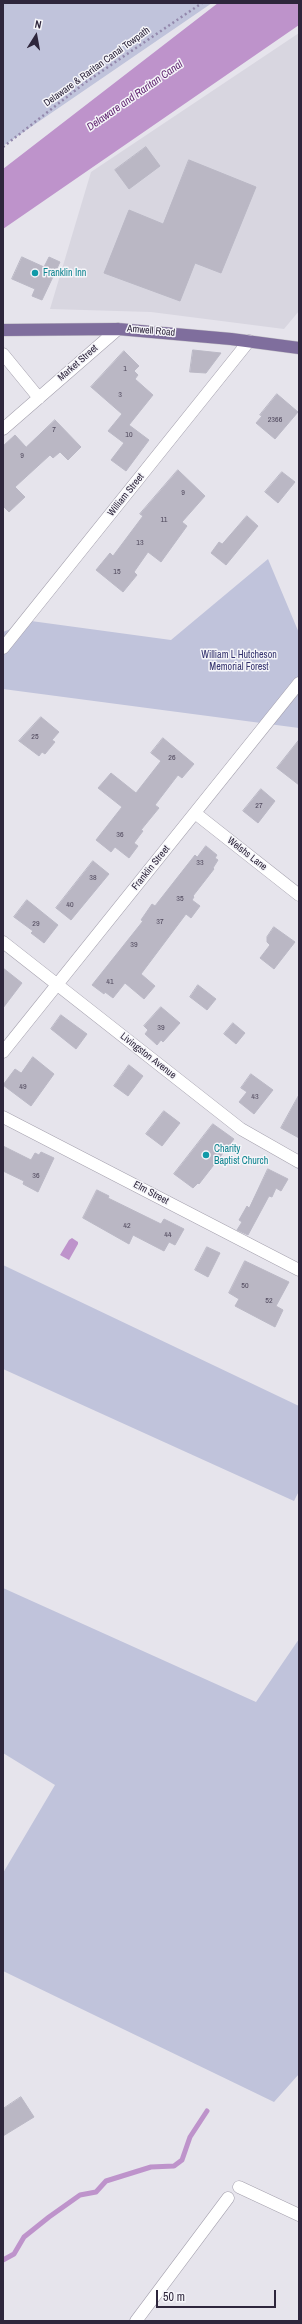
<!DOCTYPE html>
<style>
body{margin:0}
#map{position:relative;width:302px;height:2324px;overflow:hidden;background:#e6e4ec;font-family:"Archivo Narrow",sans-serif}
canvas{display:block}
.frame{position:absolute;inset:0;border:4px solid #2e263c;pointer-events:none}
.north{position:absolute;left:16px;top:16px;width:40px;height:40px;-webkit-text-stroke:3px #f5f5f9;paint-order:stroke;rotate:11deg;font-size:11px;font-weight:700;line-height:16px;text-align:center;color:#2e263c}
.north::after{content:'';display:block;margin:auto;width:14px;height:18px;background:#2e263c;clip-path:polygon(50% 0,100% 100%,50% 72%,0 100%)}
.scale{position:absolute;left:156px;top:2290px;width:120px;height:18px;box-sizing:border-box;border:2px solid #2e263c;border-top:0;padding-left:5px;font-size:12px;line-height:14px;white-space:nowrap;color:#2e263c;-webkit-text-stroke:3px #f5f5f9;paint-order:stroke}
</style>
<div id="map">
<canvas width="302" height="2324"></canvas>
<div class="frame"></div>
<div class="north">N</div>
<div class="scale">50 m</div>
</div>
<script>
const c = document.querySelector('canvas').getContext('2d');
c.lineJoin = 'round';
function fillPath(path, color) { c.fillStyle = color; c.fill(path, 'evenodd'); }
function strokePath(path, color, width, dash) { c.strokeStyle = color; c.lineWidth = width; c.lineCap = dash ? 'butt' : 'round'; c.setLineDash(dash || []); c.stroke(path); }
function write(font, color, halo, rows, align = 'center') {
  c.font = font + ' "Archivo Narrow",sans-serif'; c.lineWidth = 3; c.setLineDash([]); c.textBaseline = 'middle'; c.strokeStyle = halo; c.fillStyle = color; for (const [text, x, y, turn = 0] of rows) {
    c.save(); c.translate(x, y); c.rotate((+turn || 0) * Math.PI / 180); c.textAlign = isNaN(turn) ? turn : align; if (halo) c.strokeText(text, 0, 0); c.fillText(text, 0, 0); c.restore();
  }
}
const built = new Path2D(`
 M299 33V311L284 329 151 312 50 309 91 172Z`);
const green = new Path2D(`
 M3 3H212L3 146Z
 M268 559 299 633V728L3 689V632L31 621 171 640Z
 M3 1265 299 1406V1491L294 1501 3 1369Z
 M3 1588 256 1702 299 1639V2074L274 2102 3 1971V1873L55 1785 3 1753Z`);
const water = new Path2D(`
 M218 3H299V25L3 229V169Z
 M72 1238 78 1242V1244L69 1260 60 1255 69 1240Z`);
const stream = new Path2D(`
 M3 2260 14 2254 24 2237 49 2217 80 2195 96 2192 106 2181 151 2167 174 2166 182 2160 190 2137 207 2111`);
const building = new Path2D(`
 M146 147 160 166 129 189 115 170Z
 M189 160 256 187 221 273 195 263 180 301 104 273 129 210 163 224Z
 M22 257 44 267 49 257 60 262 42 300 32 296 35 289 12 279Z
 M193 350 221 353 206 373 190 372Z
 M124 351 139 366 134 371 138 375 135 379 153 395 129 425 149 440 126 471 111 460 124 443 108 431 122 414 91 387Z
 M277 394 298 412 275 439 256 423 262 416 260 415Z
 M55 420 81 447 68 460 60 452 53 458 50 455 15 487 25 497 9 512 3 506V446L15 435 26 447Z
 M178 470 205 496 182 522 187 526 161 562 148 552 134 572 137 575 123 592 96 570 110 553 113 556 143 516 140 514Z
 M282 472 295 482 278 503 265 492Z
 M247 516 258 526 226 565 211 553 219 542 222 544Z
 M41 717 59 732 52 740 55 742 45 754 42 752 39 756 19 741Z
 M163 738 194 764 182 778 178 775 155 805 159 808 141 830 143 831 134 843 138 846 129 858 115 847 111 852 96 840 122 807 98 788 111 773 136 793 161 761 151 753Z
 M299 740V785L277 768Z
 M261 789 275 801 258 823 243 811Z
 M206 846 217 855 215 858 218 860 213 868 214 869 193 896 194 897 192 900 200 906 191 918 186 914 141 974 155 986 144 999 125 983 113 998 105 992 104 994 92 985 143 921 141 920 152 904 155 906 195 855 197 857Z
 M93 861 109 874 71 920 56 908Z
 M27 900 58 925 44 943 31 933 33 931 14 917Z
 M274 927 295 942 274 969 260 958 270 945 267 942V937Z
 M3 968 22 983 3 1008Z
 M198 985 216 999 207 1010 190 997Z
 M161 1007 180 1023 163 1042 161 1040 157 1045 145 1034 148 1030 144 1026Z
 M61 1015 87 1034 76 1049 51 1029Z
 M233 1023 245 1033 236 1044 224 1034Z
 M33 1057 54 1074 31 1106 3 1085 15 1069 21 1073Z
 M129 1065 143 1076 128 1096 114 1086Z
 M251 1074 273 1090 254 1114 239 1102 247 1092 241 1088Z
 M299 1095V1138L281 1128Z
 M164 1111 180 1123 162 1146 146 1134Z
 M213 1124 234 1139 199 1184 198 1183 193 1188 174 1174Z
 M3 1146 31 1160 35 1153 39 1155 41 1152 54 1158 38 1192 23 1184 24 1181 3 1171Z
 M268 1169 288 1179 281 1191 276 1188 272 1197 269 1196 248 1235 237 1230 242 1222 239 1220 247 1206 249 1208Z
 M97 1190 109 1196 108 1198 161 1224 164 1219 184 1229 175 1245 169 1242 164 1251 133 1235 129 1244 83 1218Z
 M207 1247 220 1253 208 1277 195 1270Z
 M245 1261 289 1282 276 1306 283 1310 275 1327 235 1306 239 1299 229 1293Z
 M21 2097 34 2117 3 2136V2109Z`);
const path = new Path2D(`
 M3 147 86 82 202 3`);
const minor = new Path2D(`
 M3 354 39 398
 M3 429 118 329
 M3 648 249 341
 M195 813 299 895
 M3 942 241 1129 299 1162
 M3 1052 299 683
 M3 1117 299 1270
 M239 2187 299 2215
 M136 2321 228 2198`);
const major = new Path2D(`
 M3 330 118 329 231 339 299 348`);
const markers = [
 [35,273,4,"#0f9aa8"],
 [206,1155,4,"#0f9aa8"]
];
const numberNames = [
 ["1",125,369],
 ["3",120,395],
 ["2366",275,420],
 ["7",54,430],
 ["10",129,435],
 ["9",22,456],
 ["9",183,493],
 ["11",164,520],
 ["13",140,543],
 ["15",117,572],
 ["25",35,737],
 ["26",172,758],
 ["27",259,806],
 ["36",120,835],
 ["33",200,863],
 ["38",93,878],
 ["35",180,899],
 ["40",70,905],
 ["37",160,922],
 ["29",36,924],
 ["39",134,945],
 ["41",110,982],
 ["39",161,1028],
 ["49",23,1087],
 ["43",255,1097],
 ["36",36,1176],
 ["42",127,1226],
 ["44",168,1235],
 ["50",245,1286],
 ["52",269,1301]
];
const streetNames = [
 ["Delaware & Raritan Canal Towpath",97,67,-36],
 ["Amwell Road",151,331,5],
 ["Market Street",78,363,-41],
 ["William Street",126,495,-51],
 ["Welshs Lane",247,854,38],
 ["Franklin Street",151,868,-51],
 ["Livingston Avenue",148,1056,38],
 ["Elm Street",151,1193,28]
];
const cultureNames = [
 ["Franklin Inn",43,273],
 ["Charity",214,1149],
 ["Baptist Church",214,1161]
];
const parkNames = [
 ["William L Hutcheson",239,655],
 ["Memorial Forest",239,667]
];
const waterNames = [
 ["Delaware and Raritan Canal",135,96,-35]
];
fillPath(built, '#d8d6e0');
fillPath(green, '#c0c3db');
fillPath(water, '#be93cb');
strokePath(stream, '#be93cb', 5);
fillPath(building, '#bab7c4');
strokePath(building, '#bab8c5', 1);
strokePath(minor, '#a4a0ad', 13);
strokePath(major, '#c4c2c8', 13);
strokePath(path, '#9388ac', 2.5, [2, 3]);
strokePath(minor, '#fff', 12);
strokePath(major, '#7f6e9d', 12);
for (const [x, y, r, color] of markers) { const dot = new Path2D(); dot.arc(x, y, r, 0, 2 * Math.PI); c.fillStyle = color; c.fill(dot); strokePath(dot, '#f5f5f9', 1.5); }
write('8px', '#514a5e', null, numberNames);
write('10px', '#2e263c', '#f5f5f9', streetNames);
write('10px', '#0d838f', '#f5f5f9', cultureNames, 'left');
write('10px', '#35346f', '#f5f5f9', parkNames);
write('italic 11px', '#622672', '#f5f5f9', waterNames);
</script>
